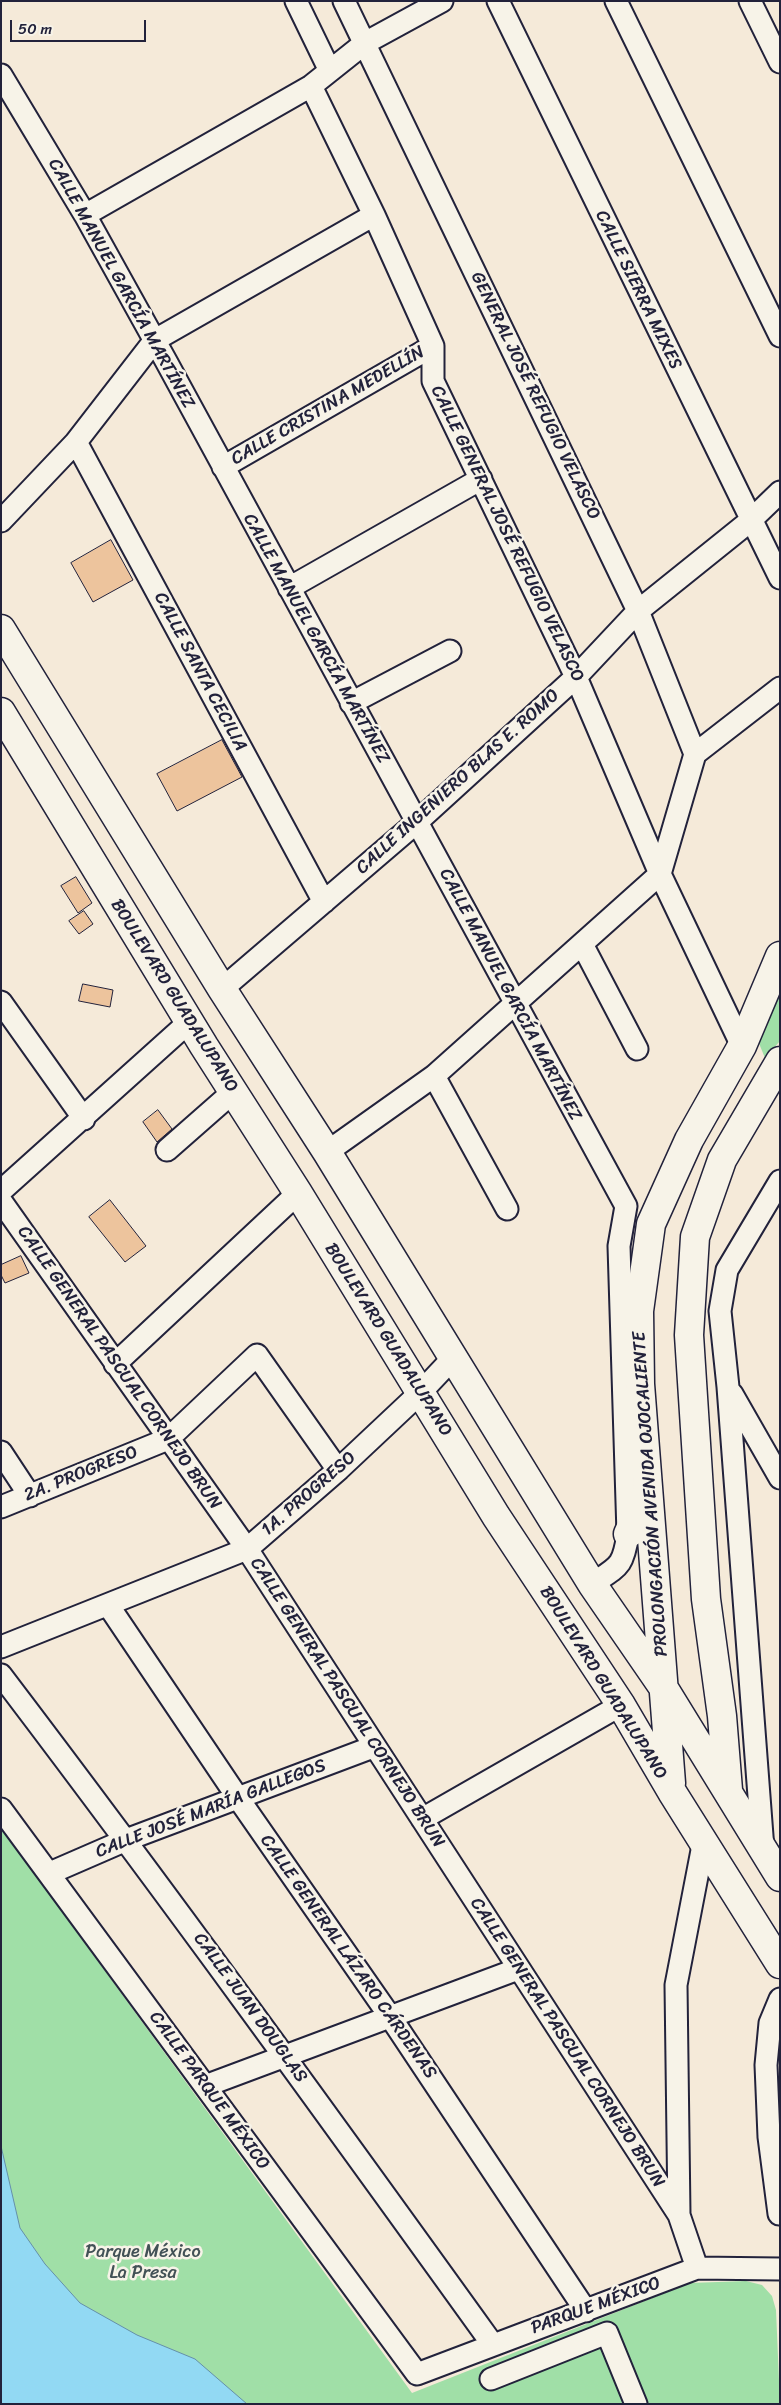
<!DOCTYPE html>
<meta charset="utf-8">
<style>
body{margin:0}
#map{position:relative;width:781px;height:2405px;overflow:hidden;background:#f5ead9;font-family:Sriracha,sans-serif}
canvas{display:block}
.frame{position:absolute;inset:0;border:2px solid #22223b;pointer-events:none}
.scale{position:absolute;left:10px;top:20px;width:136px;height:22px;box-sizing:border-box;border:2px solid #22223b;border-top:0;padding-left:6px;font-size:15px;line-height:18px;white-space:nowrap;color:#22223b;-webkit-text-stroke:4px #f7f3e8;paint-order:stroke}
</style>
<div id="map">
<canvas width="781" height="2405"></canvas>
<div class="frame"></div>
<div class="scale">50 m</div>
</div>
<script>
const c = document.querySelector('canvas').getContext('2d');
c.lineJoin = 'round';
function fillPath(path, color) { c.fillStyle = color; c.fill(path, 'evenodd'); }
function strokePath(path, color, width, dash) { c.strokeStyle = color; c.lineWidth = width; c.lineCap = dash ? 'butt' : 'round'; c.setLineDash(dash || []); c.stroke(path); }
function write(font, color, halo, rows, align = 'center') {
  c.font = font + ' Sriracha,sans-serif'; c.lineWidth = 5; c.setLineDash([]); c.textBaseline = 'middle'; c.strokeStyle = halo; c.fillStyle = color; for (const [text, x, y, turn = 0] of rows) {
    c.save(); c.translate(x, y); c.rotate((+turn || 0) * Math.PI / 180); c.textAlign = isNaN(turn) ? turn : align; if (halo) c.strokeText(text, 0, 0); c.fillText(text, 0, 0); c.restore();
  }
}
const green = new Path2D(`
 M780 985V1041L765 1058 758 1041Z
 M1 1828 412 2393 690 2283 746 2281 762 2285 772 2296 776 2310 780 2404H1Z`);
const water = new Path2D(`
 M1 2146 20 2228 45 2264 80 2303 137 2335 195 2359 247 2404H1Z`);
const building = new Path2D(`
 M111 540 133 580 93 602 71 563Z
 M222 740 242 777 177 811 157 774Z
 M76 877 92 903 78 913 61 886Z
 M84 911 93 924 79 934 69 921Z
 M83 984 113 990 110 1007 79 1001Z
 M158 1110 172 1129 157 1142 143 1122Z
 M110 1200 146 1246 125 1262 89 1217Z
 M21 1256 29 1273 5 1283 1 1275V1265Z`);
const minor = new Path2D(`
 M296 1 330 71
 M344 1 638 611 695 754
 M498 1 780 578
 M616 1 780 336
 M750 1 780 62
 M1 75 85 215 166 361 626 1206 619 1246 628 1534C623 1567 619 1566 592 1584
 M311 86 374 215 433 346V381L576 677 660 874 742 1046
 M85 215 311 86 365 43 442 1
 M76 442 324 902
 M223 467 433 346
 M1 521 76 442 155 340 374 215
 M289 588 481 479
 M351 703 450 651
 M582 944 637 1049
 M222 989 417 822 576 677 638 611 750 521 780 492
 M1 1002 84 1119
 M434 1076 507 1209
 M167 1150 233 1092
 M327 1152 434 1076 660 874 695 754 780 688
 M1 1191 189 1022
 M1 1201 247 1549 679 2215 697 2268
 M115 1364 298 1193
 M732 1394 780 1478
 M1 1452 30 1496
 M1 1507 168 1439 257 1355 338 1470
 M108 1605 238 1798 391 2018 586 2311
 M1 1647 247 1549 338 1470 421 1392 453 1358
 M1 1675C169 1896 331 2120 493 2345
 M1 1809 417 2374 697 2268 780 2269
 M422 1819 621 1705
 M763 1849 728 1387 720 1311 727 1270 780 1181
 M50 1873 126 1840 373 1747
 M205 2086 518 1969
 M679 2214 676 1985 704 1840
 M779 2214 769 2137 766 2065 770 2023 780 1999
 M491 2379 607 2333 636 2404`);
const major = new Path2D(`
 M1 629 222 989 327 1152 592 1584 665 1690 780 1877
 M1 712 204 1046 298 1193 496 1516 621 1705 672 1792 780 1964
 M628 1534 647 1492
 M671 1783 640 1384 639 1311 651 1224 689 1140 742 1046 780 956
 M728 1790 722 1716 706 1599 689 1335 695 1237 722 1160 780 1061`);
const streetNames = [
 ["CALLE MANUEL GARCÍA MARTÍNEZ",121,284,61],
 ["CALLE SIERRA MIXES",638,290,64],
 ["GENERAL JOSÉ REFUGIO VELASCO",535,396,64],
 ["CALLE CRISTINA MEDELLÍN",328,406,-30],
 ["CALLE GENERAL JOSÉ REFUGIO VELASCO",507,534,64],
 ["CALLE MANUEL GARCÍA MARTÍNEZ",316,639,61],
 ["CALLE SANTA CECILIA",200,672,62],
 ["CALLE INGENIERO BLAS E. ROMO",458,782,-42],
 ["CALLE MANUEL GARCÍA MARTÍNEZ",510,995,62],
 ["BOULEVARD GUADALUPANO",174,996,58],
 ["BOULEVARD GUADALUPANO",388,1340,58],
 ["CALLE GENERAL PASCUAL CORNEJO BRUN",119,1368,55],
 ["2A. PROGRESO",81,1474,-22],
 ["1A. PROGRESO",309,1494,-41],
 ["PROLONGACIÓN AVENIDA OJOCALIENTE",651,1494,-94],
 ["BOULEVARD GUADALUPANO",603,1683,58],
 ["CALLE GENERAL PASCUAL CORNEJO BRUN",347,1703,57],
 ["CALLE JOSÉ MARÍA GALLEGOS",211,1809,-21],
 ["CALLE GENERAL LÁZARO CÁRDENAS",348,1957,55],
 ["CALLE JUAN DOUGLAS",250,2008,54],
 ["CALLE GENERAL PASCUAL CORNEJO BRUN",567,2043,57],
 ["CALLE PARQUE MÉXICO",209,2091,54],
 ["PARQUE MÉXICO",596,2306,-20]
];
const parkNames = [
 ["Parque México",143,2252],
 ["La Presa",143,2273]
];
fillPath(green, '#a0dfa7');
fillPath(water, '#92d9f3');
strokePath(water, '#6590a9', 1);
fillPath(building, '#edc49d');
strokePath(building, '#22223b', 1);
strokePath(minor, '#22223b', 25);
strokePath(major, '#22223b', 31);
strokePath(minor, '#f7f3e8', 21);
strokePath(major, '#f7f3e8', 28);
write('18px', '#22223b', '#f7f3e8', streetNames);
write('18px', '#425156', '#f7f3e8', parkNames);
</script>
